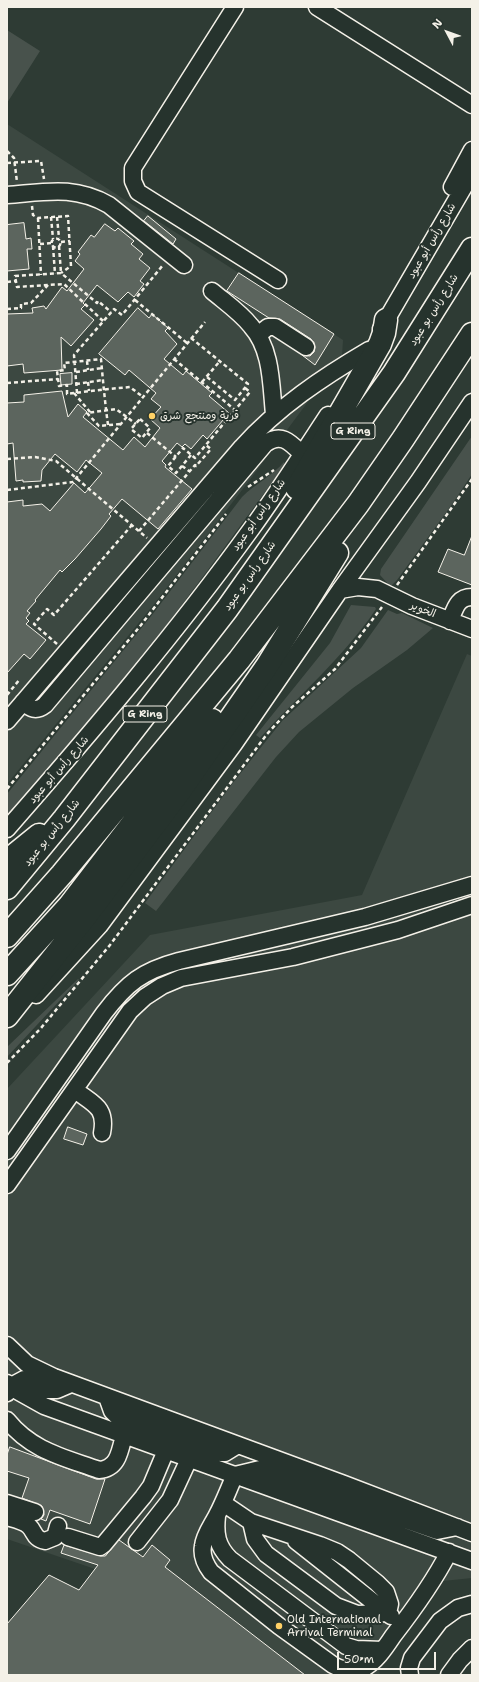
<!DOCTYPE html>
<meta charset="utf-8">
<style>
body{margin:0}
#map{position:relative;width:479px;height:1682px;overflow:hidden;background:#2e3b34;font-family:"Shantell Sans",sans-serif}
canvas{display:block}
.frame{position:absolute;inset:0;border:8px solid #f4f1e8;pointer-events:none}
.north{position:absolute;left:427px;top:12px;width:40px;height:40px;-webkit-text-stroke:3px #26332d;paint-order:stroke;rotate:311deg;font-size:11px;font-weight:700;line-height:16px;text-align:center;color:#f4f1e8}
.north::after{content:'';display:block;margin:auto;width:14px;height:18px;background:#f4f1e8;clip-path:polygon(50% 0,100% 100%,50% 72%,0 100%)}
.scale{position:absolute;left:337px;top:1652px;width:99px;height:18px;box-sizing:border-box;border:2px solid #f4f1e8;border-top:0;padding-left:5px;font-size:12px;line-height:14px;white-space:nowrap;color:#f4f1e8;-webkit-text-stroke:3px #26332d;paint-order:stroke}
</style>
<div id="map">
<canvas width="479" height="1682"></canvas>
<div class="frame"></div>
<div class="north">N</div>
<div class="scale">50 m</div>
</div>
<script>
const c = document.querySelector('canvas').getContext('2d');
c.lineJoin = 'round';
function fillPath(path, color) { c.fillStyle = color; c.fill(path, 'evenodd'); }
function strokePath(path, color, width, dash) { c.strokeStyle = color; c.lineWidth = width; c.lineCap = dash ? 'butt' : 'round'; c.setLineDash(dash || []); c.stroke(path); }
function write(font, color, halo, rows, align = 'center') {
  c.font = font + ' "Shantell Sans","Playpen Sans Arabic",sans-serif'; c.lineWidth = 4; c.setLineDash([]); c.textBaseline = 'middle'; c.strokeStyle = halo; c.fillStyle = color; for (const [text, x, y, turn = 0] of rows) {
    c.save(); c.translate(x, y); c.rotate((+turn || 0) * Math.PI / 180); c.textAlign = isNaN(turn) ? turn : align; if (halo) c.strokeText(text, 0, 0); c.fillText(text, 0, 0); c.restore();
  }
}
const built = new Path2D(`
 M7 124 343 340 342 356 252 477 155 603 7 784Z
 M467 654 472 656V1578L443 1581 379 1668 380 1675H12L95 1569 7 1539V1089L150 935 362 895Z`);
const green = new Path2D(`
 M7 30 40 51 7 103Z
 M472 436V474L453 503 397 580 392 585H389L380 575 381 569Z
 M284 462 285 465C242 523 200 582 155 640 108 700 57 758 7 817V794L152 615 242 497C255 484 272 476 284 462Z
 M351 605 375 607 376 609C344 657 299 695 260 738L256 735 330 643Z
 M388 610 397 614 402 613 433 628 407 650 353 688 299 732 276 757 156 911 145 903 232 784 270 736 283 720 361 648Z
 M78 979 79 980 7 1057V1047Z`);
const building = new Path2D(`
 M148 216 176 239 173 244 144 221Z
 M24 223 26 239 31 238 32 249H27L29 269 7 271V225Z
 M105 224 115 231 118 228 134 241 131 244 143 254 139 259 150 268 140 281 144 284 134 297 128 292 118 302 97 285 83 303 85 305 81 309 94 320 71 346 61 337 62 370 24 373 23 364 7 366V314L33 313 32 308 44 306 46 309 62 287 67 291 84 269 75 261 80 254 78 252 91 235 94 237Z
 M239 273 334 334 315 365 302 355 310 356 314 352 315 347 311 339 280 319 269 318 227 291Z
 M138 308 149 318 152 314 168 328 165 331 177 344 164 359 183 375 186 371 212 393 209 396 229 413 207 439 203 435 191 449 185 444 182 447 177 443 162 461 166 465 165 467 192 489 158 529 122 499 109 514 111 516 101 529 75 559 62 572 60 570 35 600 36 601 27 611 30 613 26 618 29 621 26 624 46 640 30 659 24 654 7 673V502L23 500V506L42 504 50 511 74 483 85 493 102 473 86 460 77 472 55 454 42 470 41 481 23 482V480L16 481 13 443 7 444V403L24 402V395L62 391 68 417 78 404 87 412 83 417 123 450 134 437 145 447 160 428 150 419 161 407 151 399 156 393 129 370 125 375 99 354Z
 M72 373V384L61 385 60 374Z
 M472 536V585L438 572 448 549 464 555Z
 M68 1127 87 1134 83 1145 64 1139Z
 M10 1447 96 1479H105L90 1524 50 1510 46 1521 41 1519 44 1515 42 1506 22 1498 29 1478 7 1471V1455Z
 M119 1540 143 1557 152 1545 170 1560 165 1567 305 1675H7V1624L49 1575 79 1590 98 1565 61 1553 64 1545 101 1556H105Z`);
const path = new Path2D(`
 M7 151 14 158 17 182
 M7 163 41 161 44 179
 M32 206 33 215 38 218 68 216 71 266 61 273
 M51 217 53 239
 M57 217 59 238
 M38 218 41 275
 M51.5 243a4.5 4.5 0 1 1 9 0a4.5 4.5 0 1 1-9 0Z
 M61 242 70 241
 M40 244 52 243
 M53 246 55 274
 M59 246 61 273
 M7 282 16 281
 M135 300 187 343
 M7 309 21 308V304L31 303 48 285
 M103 321 64 284 17 287 15 276 61 273 97 303 98 301 111 312
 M191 338 248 384 235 400 207 377
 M174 359 235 410
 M87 361 88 370
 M76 372 102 368
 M88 382 89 391
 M202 382 220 361
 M7 383 58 379
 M76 384 103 380
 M74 393 90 412
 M77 393 74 355 114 309 122 315 163 265
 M140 419 150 428 142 438 131 429Z
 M120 424 99 426 87 413 116 409 136 424
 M108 425C105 403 103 381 101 359L64 363 65 370 57 371 59 386 67 385V394C88 391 109 389 130 387L143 397
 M147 433 176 457
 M191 455 176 473 168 466 183 448 195 458 250 392 245 388
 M7 459 35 457 56 461 147 538
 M182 466 189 471
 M248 487 274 470
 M7 490 73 482 205 322
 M139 531 195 465 196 466 211 449 206 445
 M397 585 472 479
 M57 644 34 624 47 609 54 615 132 525
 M7 695 20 679
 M7 789 141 625 226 514
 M7 1063 41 1028 110 945 267 734 291 708 335 669 382 607`);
const minor = new Path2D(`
 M235 7 133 168V181L138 192 278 280
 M317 7 472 105
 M452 187 472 150
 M7 195C46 192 74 185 109 205L184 265
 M212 291C225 302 240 312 251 326 272 349 271 385 274 414
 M381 329 472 173
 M258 335 268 327H275L306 347
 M340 590 358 587 377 589 412 606 472 629
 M450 621C455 609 457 597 472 597
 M23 702C31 709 36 712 45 705L265 444C281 432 290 442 302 454
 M7 721 242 447C278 407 323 377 369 350
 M7 829C92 732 176 633 252 528 278 492 303 453 328 415
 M36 995 100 925 234 744 340 590 418 482 472 402
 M75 1090C93 1104 107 1107 102 1133
 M7 1151 104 1013C127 983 142 971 179 961L365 917 472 885
 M7 1185 130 1011 145 997 162 986 181 978 293 957 398 930 472 905
 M7 1345 27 1364 54 1377 344 1484 472 1533
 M7 1383 19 1392 44 1406 472 1561
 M7 1393 11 1386 24 1379 46 1390H57L71 1384
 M107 1397 112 1411 118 1417 220 1453H225L238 1445
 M7 1420C32 1451 63 1457 99 1470 118 1469 120 1451 124 1435
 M7 1503 35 1512
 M223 1503 251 1522 320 1545 337 1552 349 1560 377 1583 386 1592 390 1604 388 1613 357 1614 336 1606 266 1554 255 1539 251 1522
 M217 1516C215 1534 217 1546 230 1559L346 1646 356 1649 383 1650
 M7 1517C14 1519 24 1521 29 1526 35 1532 34 1539 45 1541L55 1537 58 1526
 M68 1537 100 1547 104 1544 143 1497 151 1486 172 1436
 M296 1541 391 1616
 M137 1542 170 1500 189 1459
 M449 1552C433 1583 414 1609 393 1636 385 1648 375 1663 362 1669 352 1673 342 1670 333 1665L279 1626 211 1572C205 1564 201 1556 203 1546 204 1535 212 1525 217 1515 224 1502 229 1488 235 1475L260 1469 437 1531 457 1527
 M410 1675 409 1668 412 1658 440 1621 458 1608 472 1604
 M449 1675 460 1660 472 1648`);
const highway = new Path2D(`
 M297 488 380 344 384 333 386 320
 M7 861 39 835
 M7 888 64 819 227 609 394 373 472 249
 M7 936 62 874 239 660 358 504 403 439 472 334
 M7 974 69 906 212 720
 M7 1016 83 920 178 794 267 666 337 553`);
const markers = [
 [152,416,4,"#ffd166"],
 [279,1626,4,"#ffd166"]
];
const shields = [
 [353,431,44],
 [145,714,44]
];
const shieldNames = [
 ["G Ring",353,431],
 ["G Ring",145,714]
];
const streetNames = [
 ["شارع رأس أبو عبود",432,241,-60],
 ["شارع رأس بو عبود",434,310,-58],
 ["شارع رأس أبو عبود",259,515,-55],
 ["شارع رأس بو عبود",250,576,-55],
 ["الخوير",423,610,22],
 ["شارع رأس أبو عبود",59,770,-49],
 ["شارع رأس بو عبود",52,833,-51]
];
const poiNames = [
 ["قرية ومنتجع شرق",160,416],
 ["Old International",287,1620],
 ["Arrival Terminal",287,1633]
];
fillPath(built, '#3c4841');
fillPath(green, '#48524c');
fillPath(building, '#5c655e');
strokePath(building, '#f4f1e8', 1);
strokePath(minor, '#f4f1e8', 19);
strokePath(highway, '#f4f1e8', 25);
strokePath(path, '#f4f1e8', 2.5, [4, 3]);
strokePath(minor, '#26332d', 16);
strokePath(highway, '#26332d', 22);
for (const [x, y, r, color] of markers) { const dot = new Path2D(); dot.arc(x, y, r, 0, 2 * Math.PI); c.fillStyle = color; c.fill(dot); strokePath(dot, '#26332d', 1.5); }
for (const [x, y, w] of shields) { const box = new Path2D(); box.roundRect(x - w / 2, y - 8, w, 16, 3); c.fillStyle = '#26332d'; c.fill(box); strokePath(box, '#f4f1e8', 1); }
write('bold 10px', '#f4f1e8', null, shieldNames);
write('11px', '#f4f1e8', '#26332d', streetNames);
write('11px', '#f4f1e8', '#26332d', poiNames, 'left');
</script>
